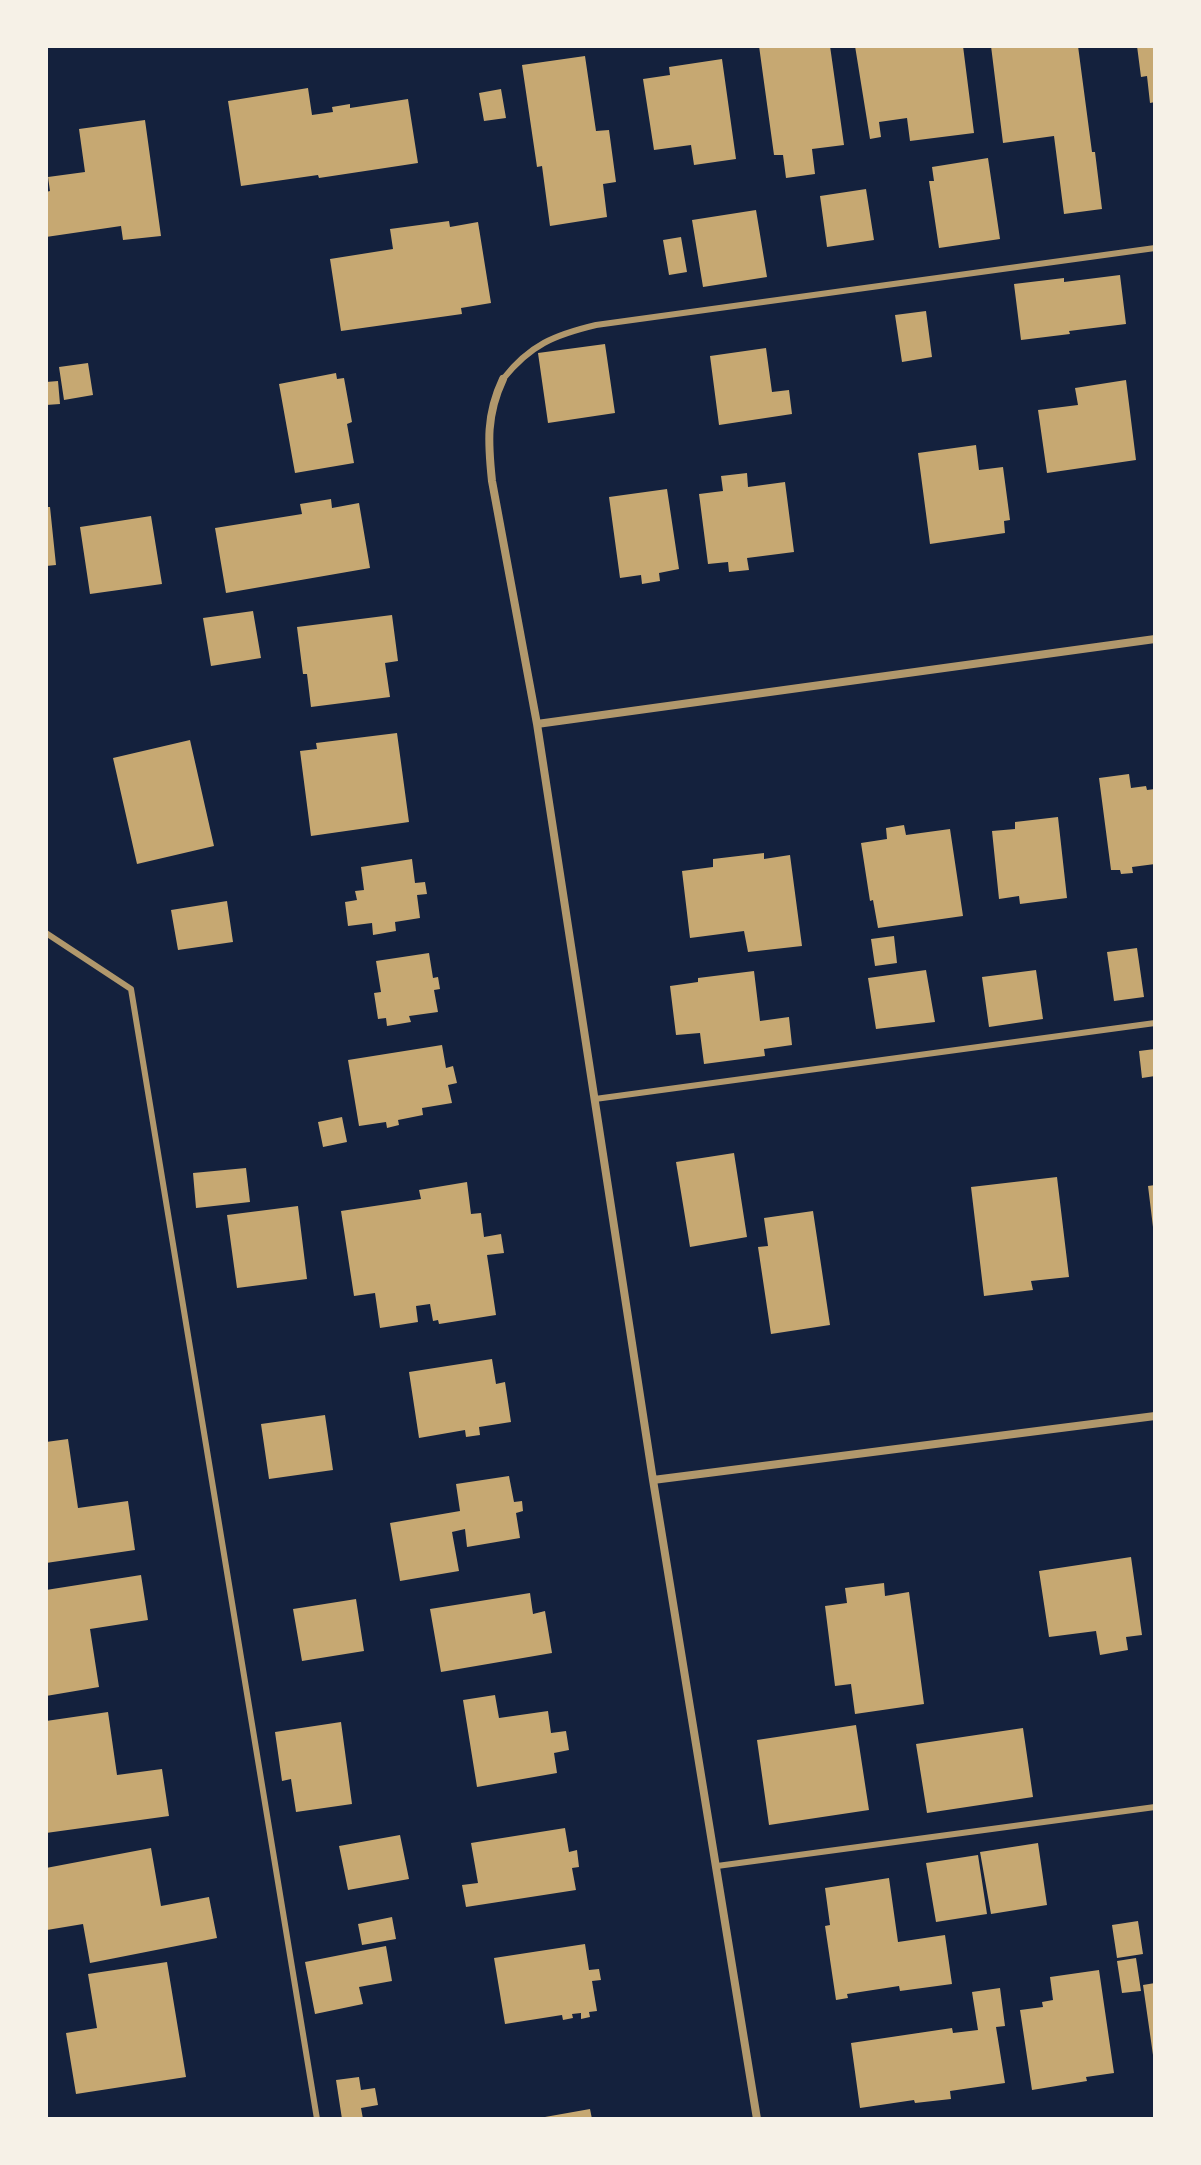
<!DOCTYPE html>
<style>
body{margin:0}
#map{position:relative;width:1201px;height:2165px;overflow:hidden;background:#14213d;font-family:"Nunito Sans",sans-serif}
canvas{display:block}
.frame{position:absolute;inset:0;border:48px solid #f6f1e7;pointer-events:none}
</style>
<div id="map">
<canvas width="1201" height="2165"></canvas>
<div class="frame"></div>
</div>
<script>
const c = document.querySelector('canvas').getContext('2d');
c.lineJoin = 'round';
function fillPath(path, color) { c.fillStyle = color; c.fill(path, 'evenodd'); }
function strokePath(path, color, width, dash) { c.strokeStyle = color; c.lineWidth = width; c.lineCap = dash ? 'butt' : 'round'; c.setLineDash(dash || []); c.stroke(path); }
const building = new Path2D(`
 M759 46H830L844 145 812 149 815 174 786 178 783 155H774Z
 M855 46H963L974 133 910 141 907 118 879 122 881 137 870 139Z
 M991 46H1078L1092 152H1095L1102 209 1064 214 1054 136 1003 143Z
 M1137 46H1155V102L1150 103 1147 76 1141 77Z
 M585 56 596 131 609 130 616 182 603 184 607 217 550 226 542 166 537 167 522 65Z
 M722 59 736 159 694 165 691 145 654 150 643 79 670 75 669 67Z
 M308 88 312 115 333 112 332 107 350 104V108L408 99 418 163 319 178 318 175 241 186 228 101Z
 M501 89 506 118 484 121 479 93Z
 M145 120 161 236 123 240 121 226 46 237V192L50 191 48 177 85 172 79 129Z
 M988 158 1000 239 939 248 929 181H934L932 167Z
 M866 189 874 240 827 247 820 196Z
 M756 210 767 277 703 287 692 220Z
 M449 221 450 227 478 222 491 303 461 308 462 314 341 331 330 259 393 249 390 229Z
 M681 237 687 272 669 275 663 240Z
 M1120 275 1126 324 1069 331 1070 334 1021 340 1014 284 1064 278V282Z
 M926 311 932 357 902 362 895 315Z
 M605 344 615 413 548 423 538 353Z
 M766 348 772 392 789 390 792 414 719 425 710 356Z
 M88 363 93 395 64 400 59 367Z
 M336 373 337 379 344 378 352 422 347 424 354 463 295 473 279 384Z
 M1126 380 1136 460 1047 473 1038 410 1078 405 1075 388Z
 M58 381 60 404 46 405V382Z
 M976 445 979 470 1003 467 1010 520 1004 521 1005 533 930 544 918 453Z
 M747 473 748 487 785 482 794 552 747 558 749 570 729 572 728 562 708 564 699 494 723 491 721 476Z
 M667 489 679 569 659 573 660 581 642 584 641 575 620 578 609 497Z
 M331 499 332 508 359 503 370 568 226 593 215 528 302 514 300 504Z
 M46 507H50L56 565 46 566Z
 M151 516 162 584 90 594 80 527Z
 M253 611 261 658 211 666 203 618Z
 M392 615 398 661 385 663 390 697 311 707 307 674H303L297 627Z
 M397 733 409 822 311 836 300 751 317 749 316 743Z
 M190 740 214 846 137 864 113 758Z
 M1129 774 1131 788 1146 786 1147 790 1155 789V864L1132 867 1133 873 1121 874 1120 870H1111L1099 778Z
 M1058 817 1067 898 1020 904 1019 896 999 899 992 831 1015 829V822Z
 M904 825 906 835 950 829 963 916 878 928 873 900 870 901 861 843 887 839 886 828Z
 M764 853V859L790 855 802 946 748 952 744 931 690 938 682 871 713 867V859Z
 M412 859 415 883 425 882 427 894 417 895 420 918 395 922 396 931 373 935 372 923 348 926 345 902 357 900 355 891 364 890 361 867Z
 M227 901 233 942 178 950 171 910Z
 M894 936 897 963 875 966 871 939Z
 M1137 948 1144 997 1114 1001 1107 952Z
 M429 953 433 978 438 977 440 989 434 990 438 1012 409 1016 411 1022 387 1026 386 1018 378 1019 374 993 381 992 376 961Z
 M926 970 935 1022 876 1029 868 978Z
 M1036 970 1043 1019 989 1027 982 977Z
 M754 971 760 1021 789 1017 792 1045 764 1049 765 1056 704 1064 700 1033 676 1035 670 986 698 982V978Z
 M442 1045 446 1068 453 1066 457 1083 448 1085 452 1103 422 1108 423 1115 398 1120 399 1125 387 1128 386 1122 359 1126 348 1060Z
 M1155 1049V1076L1142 1078 1139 1051Z
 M342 1117 347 1142 323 1147 318 1122Z
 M734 1153 747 1237 690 1247 676 1162Z
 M246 1168 250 1202 196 1208 193 1173Z
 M1057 1177 1069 1277 1031 1281 1033 1290 984 1296 971 1187Z
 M467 1182 471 1214 481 1213 484 1237 501 1234 504 1253 487 1255 496 1315 439 1324 438 1320 433 1321 430 1304 416 1306 418 1322 380 1328 375 1293 354 1296 341 1211 421 1199 419 1190Z
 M1155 1185V1227H1153L1148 1186Z
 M298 1206 307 1279 237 1288 227 1215Z
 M813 1211 830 1325 771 1334 758 1247 768 1246 764 1218Z
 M492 1359 496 1384 505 1382 511 1422 479 1427 480 1435 466 1437 465 1430 419 1438 409 1372Z
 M325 1415 333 1470 269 1479 261 1424Z
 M68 1439 78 1508 128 1501 135 1550 46 1563V1442Z
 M509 1476 514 1502 522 1501 523 1511 516 1513 520 1538 467 1547 465 1529 452 1532 459 1571 400 1581 390 1523 460 1511 456 1484Z
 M1131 1557 1142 1635 1126 1637 1128 1650 1100 1655 1096 1631 1049 1637 1039 1571Z
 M141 1575 148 1620 90 1629 99 1687 46 1696V1590Z
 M884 1583 885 1596 909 1592 924 1704 855 1714 851 1684 835 1686 825 1606 847 1603 845 1588Z
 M530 1593 533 1614 545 1611 552 1653 441 1672 430 1609Z
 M356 1599 364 1651 302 1661 293 1609Z
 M495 1695 499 1718 548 1711 551 1733 566 1731 569 1750 554 1753 557 1773 477 1787 463 1700Z
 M108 1712 117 1775 162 1769 169 1816 46 1833V1721Z
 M341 1722 352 1804 296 1812 291 1779 282 1781 275 1732Z
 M856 1725 869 1810 769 1825 757 1740Z
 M1023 1728 1033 1797 927 1813 916 1744Z
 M565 1828 569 1852 577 1850 579 1867 572 1868 576 1890 466 1907 462 1885 478 1883 471 1843Z
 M400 1835 409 1879 348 1890 339 1846Z
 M1038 1843 1047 1905 991 1914 980 1852Z
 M151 1848 161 1906 209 1897 217 1938 90 1963 83 1924 47 1930 46 1868Z
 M978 1855 987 1914 936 1922 926 1863Z
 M889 1878 898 1942 945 1935 952 1984 900 1991 899 1986 847 1994 848 1998 836 2000 825 1926 830 1925 825 1888Z
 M392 1917 396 1939 362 1945 358 1924Z
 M1138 1921 1143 1954 1117 1958 1112 1925Z
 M585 1944 589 1970 599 1969 601 1980 592 1981 597 2011 589 2012 590 2017 581 2019V2013L572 2014 573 2018 563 2020 562 2015 505 2024 494 1958Z
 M386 1946 392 1981 359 1987 363 2004 315 2014 305 1962Z
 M1136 1958 1141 1991 1122 1993 1117 1961Z
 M167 1962 186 2077 76 2094 66 2033 97 2028 88 1974Z
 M1099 1970 1114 2073 1086 2077 1087 2081 1032 2090 1020 2010 1043 2007 1042 2002 1053 2000 1050 1977Z
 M1155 1983V2055H1153L1143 1985Z
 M1000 1988 1005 2026 996 2027 1005 2083 950 2091 951 2099 915 2103 914 2100 860 2108 851 2043 952 2028 953 2033 978 2030 972 1992Z
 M359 2077 361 2090 375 2088 378 2105 361 2108 363 2119H342L336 2080Z
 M590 2109 592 2119H545V2117Z`);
const service = new Path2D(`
 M503 379C530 345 554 335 596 325L1155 248
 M46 933 131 989 317 2119
 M595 1099 1155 1023
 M717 1866 1155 1807`);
const minor = new Path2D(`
 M503 379C486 415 488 443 492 481L537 724 653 1480 757 2119
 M537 724 1155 639
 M653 1480 1155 1416`);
fillPath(building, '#c6a872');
strokePath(service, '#b1986c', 6);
strokePath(minor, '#b1986c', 8);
</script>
